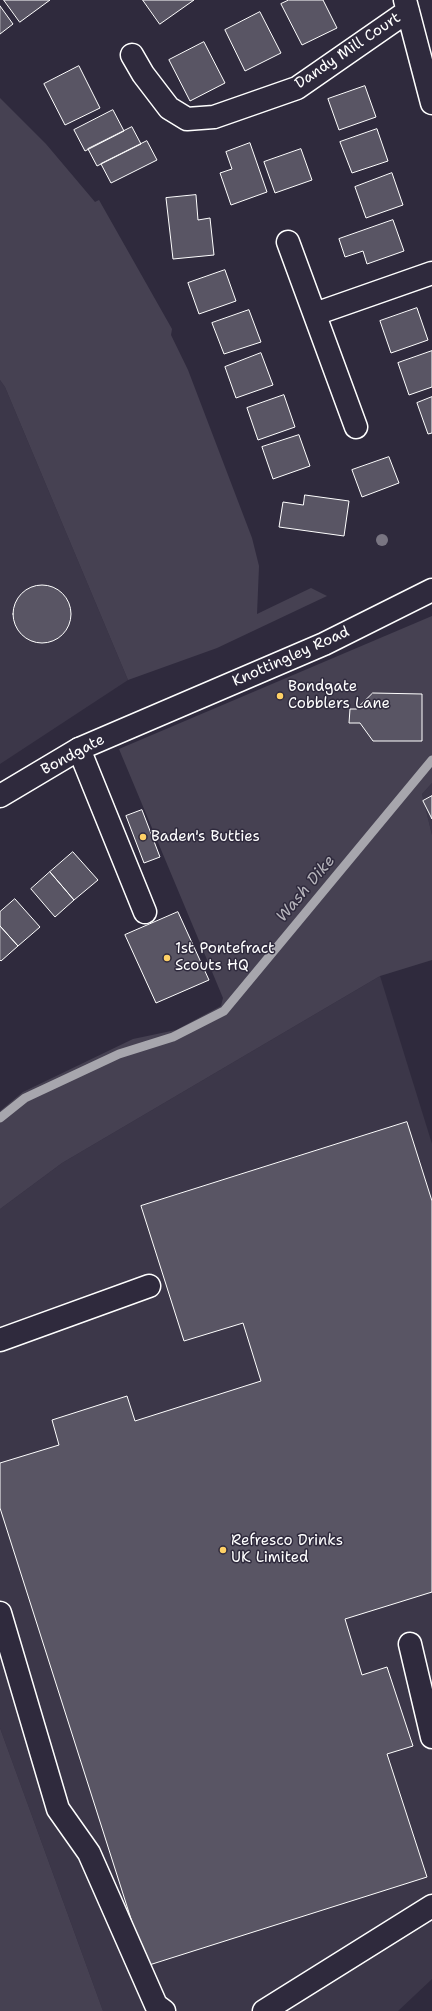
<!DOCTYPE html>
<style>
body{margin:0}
canvas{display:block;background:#2f2a3d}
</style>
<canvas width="432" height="2011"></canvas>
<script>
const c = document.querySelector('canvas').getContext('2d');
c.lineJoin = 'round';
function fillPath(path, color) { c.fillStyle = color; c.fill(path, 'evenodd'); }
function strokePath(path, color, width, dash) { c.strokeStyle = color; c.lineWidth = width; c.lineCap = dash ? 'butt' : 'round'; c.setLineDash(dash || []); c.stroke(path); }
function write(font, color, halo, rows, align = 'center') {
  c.font = font + ' "Shantell Sans",sans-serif'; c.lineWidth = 3; c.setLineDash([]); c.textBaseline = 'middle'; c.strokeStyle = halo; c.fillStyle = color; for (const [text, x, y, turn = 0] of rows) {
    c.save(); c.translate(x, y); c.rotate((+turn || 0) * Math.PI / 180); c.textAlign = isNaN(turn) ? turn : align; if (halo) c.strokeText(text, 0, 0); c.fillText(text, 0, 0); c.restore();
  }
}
const built = new Path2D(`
 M0 380 5 387 128 680 0 764Z
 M432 783V835L422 794Z
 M380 976 432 1144V1979L398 2011H103L0 1728V1209L62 1163Z`);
const green = new Path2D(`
 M0 98 46 144 95 202 99 200 172 329 171 335 188 370 252 538 259 566 257 614 311 588 327 596 217 648 128 680 5 387 0 380Z
 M432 616V783L422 794 432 835V960L380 976 62 1163 0 1209V1111L23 1092 133 1039 176 1030 221 1006 223 998 119 749Z
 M0 1728 103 2011H0Z`);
const stream = new Path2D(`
 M0 1118 25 1098 119 1054 173 1037 224 1011 432 760`);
const building = new Path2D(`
 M4 0H50L20 22Z
 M143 0H194L160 24Z
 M289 0H323L337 28 302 45 281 4Z
 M0 6 13 24 0 34Z
 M260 12 281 53 245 71 225 30Z
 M204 42 225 83 190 101 169 60Z
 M79 66 100 108 65 125 44 84Z
 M365 86 376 117 339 130 328 99Z
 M113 110 124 131 85 151 74 130Z
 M132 127 141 144 97 166 88 149Z
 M377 129 388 161 352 173 340 142Z
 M147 141 157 160 111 183 101 164Z
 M250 143 267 192 231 205 220 173 232 169 226 152Z
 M301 149 312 180 275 193 264 162Z
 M392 173 403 205 366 218 355 187Z
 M196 195 198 220 210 218 214 255 173 259 166 198Z
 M393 220 404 251 367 264 363 251 345 257 339 239Z
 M225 270 236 301 199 314 188 283Z
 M417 308 428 340 391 353 380 321Z
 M249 310 261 342 224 354 212 323Z
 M432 351V387L409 395 398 363Z
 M261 353 273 385 236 398 225 367Z
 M284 395 295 427 258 440 247 408Z
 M432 397V433L428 434 417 403Z
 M299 435 310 466 273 479 262 447Z
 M389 457 399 483 362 497 352 470Z
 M305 495 349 501 344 536 279 527 283 502 303 505Z
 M13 614a29 29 0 1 1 58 0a29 29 0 1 1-58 0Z
 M373 693 422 694V741H373L360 723H349L350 709H356Z
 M432 796V819L423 801Z
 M142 810 160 857 144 863 126 816Z
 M73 852 98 880 74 900 50 872Z
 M50 872 74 900 55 917 31 889Z
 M15 899 40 927 18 946 0 926V912Z
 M178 912 209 980 156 1003 125 935Z
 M0 926 18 946 1 961 0 960Z
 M407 1122 432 1201V1592L345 1619 362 1675 387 1667 413 1746 387 1754 427 1877 146 1966 0 1508V1463L59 1445 52 1420 127 1396 135 1421 261 1381 243 1323 184 1341 141 1206Z`);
const minor = new Path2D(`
 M405 0 432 103
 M132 55 143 74 169 108 187 119 214 117 297 88 408 11
 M288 242 356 427
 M315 314 432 273
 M79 749 145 912
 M0 1340 149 1286
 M0 1613 58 1809 89 1853 156 2005 164 2011
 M410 1644 432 1737
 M264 2011 432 1906`);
const highway = new Path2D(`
 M0 796 79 749 324 644 432 590`);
const trees = [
 [382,540]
];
const markers = [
 [280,696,4,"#ffd166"],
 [143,837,4,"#ffd166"],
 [167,958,4,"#ffd166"],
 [223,1550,4,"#ffd166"]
];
const streetNames = [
 ["Dandy Mill Court",348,51,-34],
 ["Knottingley Road",291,657,-24],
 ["Bondgate",73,755,-28]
];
const poiNames = [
 ["Bondgate",288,687],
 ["Cobblers Lane",288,704],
 ["Baden's Butties",151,837],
 ["1st Pontefract",175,949],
 ["Scouts HQ",175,966],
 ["Refresco Drinks",231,1541],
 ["UK Limited",231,1558]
];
const waterNames = [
 ["Wash Dike",306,889,-50]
];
fillPath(built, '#3c3749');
fillPath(green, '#464152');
strokePath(stream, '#a7a6ad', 9);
fillPath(building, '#595564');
strokePath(building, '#fff', 1);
strokePath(minor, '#fff', 25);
strokePath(highway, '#fff', 25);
strokePath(minor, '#2f2a3d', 22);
strokePath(highway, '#2f2a3d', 22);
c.fillStyle = '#797582';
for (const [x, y] of trees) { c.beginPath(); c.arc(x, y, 6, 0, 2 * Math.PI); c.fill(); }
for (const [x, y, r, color] of markers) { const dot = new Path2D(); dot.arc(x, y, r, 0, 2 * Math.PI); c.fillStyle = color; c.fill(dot); strokePath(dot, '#2f2a3d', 1.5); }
write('15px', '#fff', '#2f2a3d', streetNames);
write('15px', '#fff', '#2f2a3d', poiNames, 'left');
write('italic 16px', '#b6b4bb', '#2f2a3d', waterNames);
</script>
